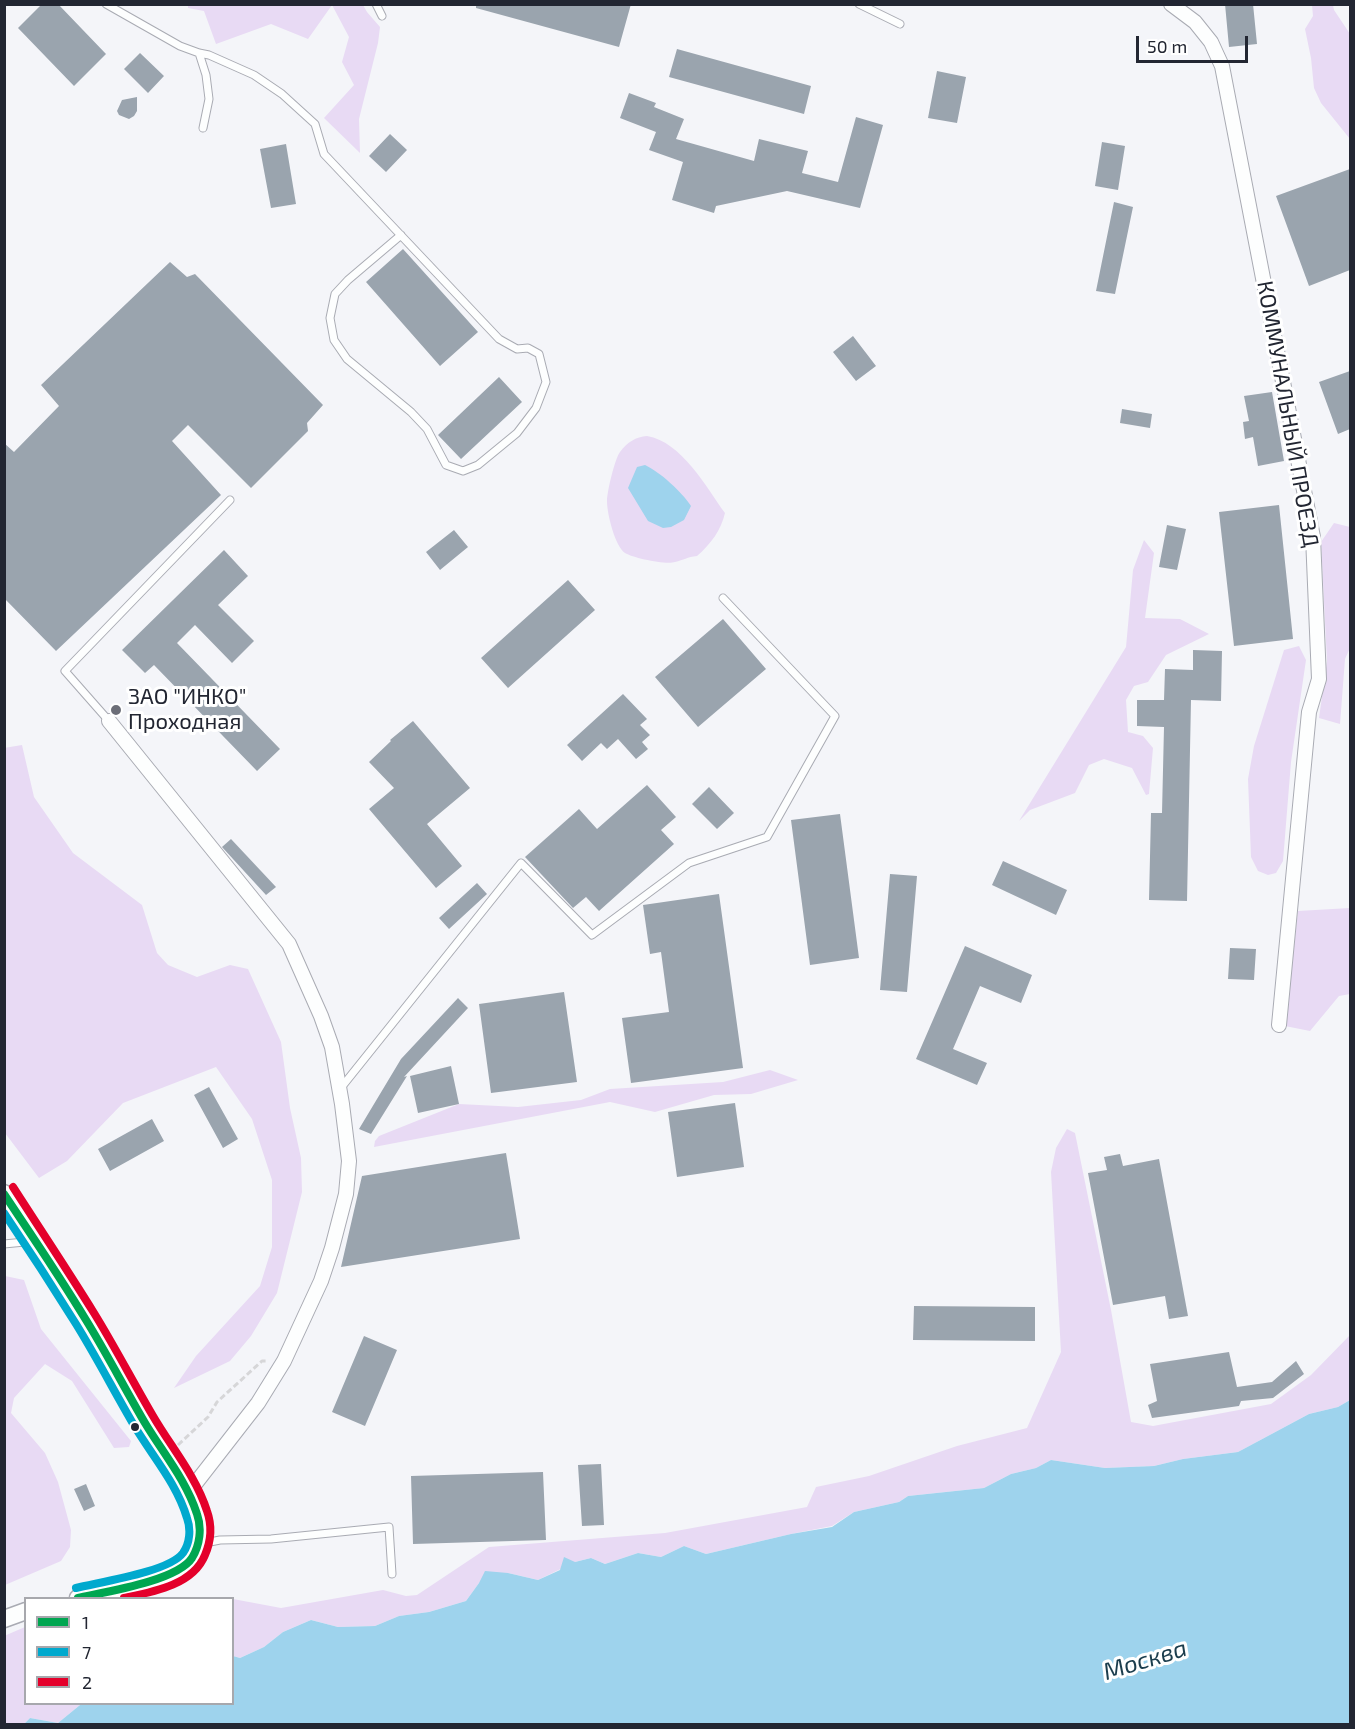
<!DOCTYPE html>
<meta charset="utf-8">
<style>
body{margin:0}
#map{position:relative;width:1355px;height:1729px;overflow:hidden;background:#f4f5f9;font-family:"Exo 2",sans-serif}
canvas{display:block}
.frame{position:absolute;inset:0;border:6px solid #222632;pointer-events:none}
.legend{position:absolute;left:24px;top:1597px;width:210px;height:108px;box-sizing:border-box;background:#fff;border:2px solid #a7a8ad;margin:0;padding:8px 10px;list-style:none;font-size:18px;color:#222632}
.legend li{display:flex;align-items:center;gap:12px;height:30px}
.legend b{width:30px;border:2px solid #a7a8ad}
.scale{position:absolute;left:1136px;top:36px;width:112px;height:27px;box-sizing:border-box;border:3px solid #222632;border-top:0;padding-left:8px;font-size:18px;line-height:21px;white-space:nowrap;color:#222632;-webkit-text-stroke:4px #fff;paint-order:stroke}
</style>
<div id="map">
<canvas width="1355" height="1729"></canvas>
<div class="frame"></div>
<ul class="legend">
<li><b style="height:8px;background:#00a651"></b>1</li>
<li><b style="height:8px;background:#00a9ce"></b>7</li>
<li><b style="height:8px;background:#e4002b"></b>2</li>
</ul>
<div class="scale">50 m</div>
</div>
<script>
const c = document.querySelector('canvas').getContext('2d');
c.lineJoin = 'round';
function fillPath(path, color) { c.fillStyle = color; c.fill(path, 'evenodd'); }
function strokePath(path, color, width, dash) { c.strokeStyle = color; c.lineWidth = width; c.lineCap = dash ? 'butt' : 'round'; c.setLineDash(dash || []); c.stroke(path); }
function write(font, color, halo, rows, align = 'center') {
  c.font = font + ' "Exo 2",sans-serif'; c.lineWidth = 6; c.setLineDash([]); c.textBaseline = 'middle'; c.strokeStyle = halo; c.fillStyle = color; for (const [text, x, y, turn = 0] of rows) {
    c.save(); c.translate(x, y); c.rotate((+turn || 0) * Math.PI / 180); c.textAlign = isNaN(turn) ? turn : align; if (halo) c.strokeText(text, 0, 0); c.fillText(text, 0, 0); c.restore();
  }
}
const green = new Path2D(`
 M188 5 332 4V5L308 39 271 24 216 44 204 11 188 8Z
 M332 5H363L367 12 380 27 378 43 359 119 360 153 324 118 354 85 342 62 349 37Z
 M1312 5H1333L1334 10 1350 34V139L1321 103 1314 88 1311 58 1305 29 1313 16Z
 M647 436C682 442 706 487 725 513 721 530 711 544 697 556 687 557 684 560 675 562 666 565 633 558 625 553 615 546 607 514 607 501 607 492 615 458 620 452 627 442 636 437 647 436Z
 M1334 523 1350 527V648L1345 659 1340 724 1319 718 1327 661 1321 542Z
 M1144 540 1154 553 1145 618 1180 619 1209 634 1166 655 1148 682 1134 686 1126 700 1128 732 1143 736 1153 748 1149 794 1146 795 1132 768 1104 759 1089 765 1075 793 1030 810 1019 821 1126 647 1133 570Z
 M1299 646 1306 660 1291 762 1283 861 1276 873 1268 875 1258 871 1251 857 1248 779 1254 746 1284 650Z
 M22 745 34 797 73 853 142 905 157 953 168 965 197 977 230 965 248 969 281 1042 290 1108 301 1158 302 1192 277 1293 251 1336 230 1361 174 1388 196 1356 260 1286 272 1247V1180L252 1119 216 1067 123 1103 67 1161 39 1178 5 1133 4 748Z
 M1350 908V994L1339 996 1310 1031 1285 1026 1298 911Z
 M770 1070 798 1080 751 1094 714 1095 655 1112 610 1102 374 1147 375 1141 379 1136 459 1104 518 1107 581 1100 610 1089 723 1082Z
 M1067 1129 1075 1133 1111 1310 1131 1422 1153 1426 1271 1404 1311 1375 1350 1335V1400L1338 1407 1309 1414 1238 1452 1183 1459 1154 1466 1105 1468 1051 1460 1036 1468 1011 1474 984 1488 908 1496 899 1502 854 1512 832 1526 791 1534 706 1554 684 1546 661 1557 638 1553 605 1564 591 1558 575 1562 538 1580 508 1573 479 1583 466 1601 429 1612 399 1616 375 1626 338 1627 311 1620 283 1632 264 1647 240 1658 233 1656V1599L281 1608 383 1590 406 1596 417 1595 489 1547 665 1533 807 1507 816 1487 869 1476 957 1446 1027 1428 1061 1352 1051 1172 1056 1148Z
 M5 1276 24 1280 41 1329 131 1441 129 1447 114 1448 72 1381 45 1364 14 1398 11 1413 45 1453 58 1482 71 1530 70 1547 61 1561 5 1585Z
 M25 1627 26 1704H86L80 1705 58 1723 30 1718 24 1724H5L4 1636Z`);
const water = new Path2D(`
 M645 465C660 472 682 492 691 506L684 520 671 527 663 528 648 521 628 488 637 467Z
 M1350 1400V1724H24L30 1718 58 1723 80 1705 86 1704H232L233 1656 240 1658 264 1647 283 1632 311 1620 338 1627 375 1626 399 1616 429 1612 466 1601 479 1583 485 1571 508 1573 538 1580 560 1570 564 1557 575 1562 591 1558 605 1564 638 1553 661 1557 684 1546 706 1554 791 1534 832 1527 854 1512 899 1502 908 1496 984 1488 1011 1474 1036 1468 1051 1460 1105 1468 1154 1466 1183 1459 1238 1452 1309 1414 1338 1407Z`);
const building = new Path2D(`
 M42 4H58L106 54 74 86 18 28Z
 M476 4H631L619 47 476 8Z
 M1225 4H1253L1257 44 1229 47Z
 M677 49 811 86 804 114 669 77Z
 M140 53 164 76 148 93 124 69Z
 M937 71 966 77 957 123 928 118Z
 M629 93 656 103 654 107 684 119 676 139 754 161 759 139 808 151 802 173 838 182 856 117 883 125 860 208 787 191 716 206 714 213 672 200 683 162 649 150 656 132 620 118Z
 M137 97V111L134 116 129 119 119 115 117 111 122 100Z
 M390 134 407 150 386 172 369 156Z
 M1102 142 1125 146 1118 190 1095 186Z
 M286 144 296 204 271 208 260 149Z
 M1350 169V270L1309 286 1276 196Z
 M1114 202 1133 207 1115 294 1096 291Z
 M403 249 478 332 440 366 366 282Z
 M170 262 187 277 195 274 323 405 307 423 308 431 251 488 188 425 172 441 221 495 56 651 4 598V443L14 452 59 406 41 385Z
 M853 336 876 366 856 381 833 352Z
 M1350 371V429L1338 434 1319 382Z
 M499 377 522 402 461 459 438 435Z
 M1272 392 1284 461 1258 466 1253 437 1245 439 1243 422 1249 421 1244 396Z
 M1122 409 1152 414 1150 428 1120 423Z
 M1279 505 1293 639 1234 646 1219 512Z
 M1167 525 1186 529 1177 570 1159 567Z
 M454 530 468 547 440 570 426 552Z
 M224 550 248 576 218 605 254 641 232 663 195 625 177 643 280 749 257 771 154 665 145 673 122 650Z
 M568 580 595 610 508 688 481 658Z
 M723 619 766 669 698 727 655 677Z
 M1193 650 1222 651 1221 701 1191 700 1187 901 1149 900 1151 813H1162L1164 727 1137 726V700H1164L1165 669 1193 670Z
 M623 694 647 719 640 725 650 735 642 742 648 749 636 759 618 739 607 749 601 743 582 761 567 745Z
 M413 721 470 788 427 824 462 866 436 888 369 809 394 788 369 762 391 741 390 740Z
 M647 785 676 817 661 830 674 844 599 911 586 897 573 908 525 857 579 809 597 829Z
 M709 787 734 813 717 829 692 804Z
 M840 814 859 958 810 965 791 820Z
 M231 839 276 887 266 895 222 847Z
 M1003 861 1067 890 1056 915 992 885Z
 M890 874 917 876 907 992 880 990Z
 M477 883 487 894 449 929 439 918Z
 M719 894 743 1068 631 1083 622 1018 669 1012 661 952 650 954 643 905Z
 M965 946 1032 975 1021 1003 980 986 953 1049 987 1063 977 1085 916 1059Z
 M1230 948 1256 949 1254 980 1228 979Z
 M564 992 577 1082 491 1093 479 1004Z
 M458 998 468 1008 404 1077 407 1076 371 1134 359 1129 401 1059Z
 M451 1066 459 1104 418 1113 410 1076Z
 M209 1087 238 1139 223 1148 194 1095Z
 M735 1103 744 1167 677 1177 668 1112Z
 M152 1119 164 1141 110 1171 98 1149Z
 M506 1153 520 1239 341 1267 362 1176Z
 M1120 1154 1123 1166 1159 1159 1188 1316 1169 1319 1165 1296 1113 1305 1088 1173 1107 1170 1104 1157Z
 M914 1306 1035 1307V1341L913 1340Z
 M364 1336 397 1350 365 1426 332 1412Z
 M1229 1352 1237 1387 1272 1382 1296 1361 1304 1374 1273 1398 1241 1401 1239 1406 1152 1418 1148 1405 1157 1401 1150 1364Z
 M601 1464 604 1525 582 1526 578 1465Z
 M543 1472 546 1540 413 1544 411 1476Z
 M86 1484 95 1506 84 1511 74 1489Z`);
const path = new Path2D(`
 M178 1445 208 1417 217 1402 262 1361H268`);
const service = new Path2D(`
 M106 4 180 46 199 53 209 55 254 75 282 94 315 124 324 154 499 339 517 349 528 348 539 354 546 382 536 408 517 433 478 465 463 471 446 465 427 429 411 412 347 359 334 340 330 318 335 294 348 280 401 235
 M376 4 382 16
 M859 4 900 24
 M199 53 206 75 209 99 203 128
 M109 721 65 671 230 500
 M340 1089 521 863 592 935 689 863 767 837 835 716 723 598
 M4 1244 35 1241
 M200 1544 220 1540 271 1539 389 1527 392 1574`);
const minor = new Path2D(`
 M1171 4 1195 22 1211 42 1222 66 1313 537 1319 679 1309 712 1279 1025
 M109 721 289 944 321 1016 332 1047 342 1104 349 1161 346 1194 332 1248 321 1281 284 1361 258 1403 188 1493`);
const tertiary = new Path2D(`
 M4 1193C28 1230 53 1267 76 1304 101 1343 122 1384 145 1423 163 1453 186 1481 197 1514 202 1529 200 1549 189 1562 174 1580 103 1592 78 1598
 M4 1619 26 1611`);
const bus1 = new Path2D(`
 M4 1194C32 1236 60 1277 86 1320 107 1354 125 1389 145 1423 163 1453 186 1480 197 1514 202 1528 200 1545 192 1558 177 1581 105 1592 78 1598`);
const bus2 = new Path2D(`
 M4 1213C29 1250 53 1287 76 1324 97 1358 115 1393 135 1427 153 1457 177 1484 187 1518 191 1529 190 1543 183 1553 169 1572 100 1582 76 1588`);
const bus3 = new Path2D(`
 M13 1187C40 1229 68 1271 94 1313 115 1347 133 1382 153 1416 171 1447 196 1476 207 1511 212 1525 211 1541 205 1555 193 1585 153 1592 124 1598`);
const markers = [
 [116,710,6,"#6c6e78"],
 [135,1427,5,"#222632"]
];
const streetNames = [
 ["КОММУНАЛЬНЫЙ ПРОЕЗД",1288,414,80]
];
const poiNames = [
 ["ЗАО \"ИНКО\"",128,697],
 ["Проходная",128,722]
];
const waterNames = [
 ["Москва",1145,1660,-17]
];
fillPath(green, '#e8daf4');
fillPath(water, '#9ed3ed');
fillPath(building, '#9aa4ae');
strokePath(service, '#a9abb3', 9);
strokePath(minor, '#a9abb3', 16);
strokePath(tertiary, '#a9abb3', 19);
strokePath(path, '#d6d6d8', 3, [6, 3]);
strokePath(service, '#fdfefe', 7);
strokePath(minor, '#fdfefe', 14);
strokePath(tertiary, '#fdfefe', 16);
strokePath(bus1, '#00a651', 8);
strokePath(bus2, '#00a9ce', 8);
strokePath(bus3, '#e4002b', 8);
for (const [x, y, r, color] of markers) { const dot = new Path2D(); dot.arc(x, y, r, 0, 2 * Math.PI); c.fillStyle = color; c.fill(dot); strokePath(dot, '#fff', 2); }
write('22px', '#222632', '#fff', streetNames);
write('22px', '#222632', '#fff', poiNames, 'left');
write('italic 24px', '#1b3d4d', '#fff', waterNames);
</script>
